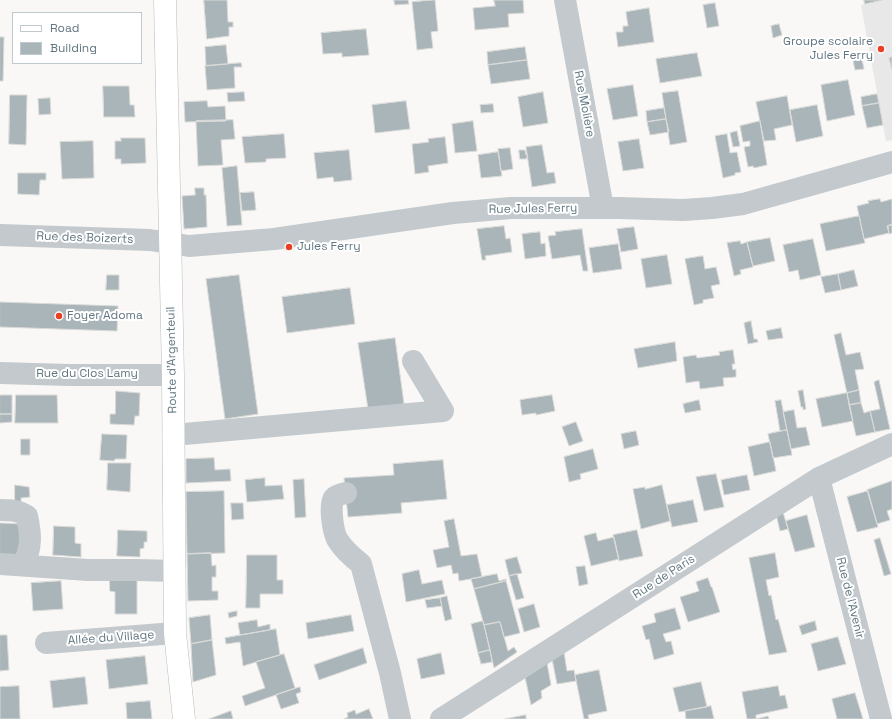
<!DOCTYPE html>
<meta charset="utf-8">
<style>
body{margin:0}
#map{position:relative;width:892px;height:719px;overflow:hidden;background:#f9f8f6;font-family:"Space Grotesk",sans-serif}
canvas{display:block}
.legend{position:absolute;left:12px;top:12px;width:130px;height:52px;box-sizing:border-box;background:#fff;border:1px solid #c0c9cd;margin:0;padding:5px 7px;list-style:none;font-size:12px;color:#627782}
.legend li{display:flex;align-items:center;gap:8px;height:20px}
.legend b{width:20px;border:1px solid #c0c9cd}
</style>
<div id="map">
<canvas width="892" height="719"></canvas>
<ul class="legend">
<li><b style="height:5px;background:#fff"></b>Road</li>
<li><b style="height:11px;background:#aab5b9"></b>Building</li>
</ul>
</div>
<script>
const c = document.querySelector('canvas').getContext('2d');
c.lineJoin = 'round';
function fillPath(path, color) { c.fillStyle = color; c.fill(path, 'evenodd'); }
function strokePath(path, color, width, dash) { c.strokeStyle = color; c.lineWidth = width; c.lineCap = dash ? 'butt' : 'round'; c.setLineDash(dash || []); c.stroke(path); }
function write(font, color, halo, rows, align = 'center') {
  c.font = font + ' "Space Grotesk",sans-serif'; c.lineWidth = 4; c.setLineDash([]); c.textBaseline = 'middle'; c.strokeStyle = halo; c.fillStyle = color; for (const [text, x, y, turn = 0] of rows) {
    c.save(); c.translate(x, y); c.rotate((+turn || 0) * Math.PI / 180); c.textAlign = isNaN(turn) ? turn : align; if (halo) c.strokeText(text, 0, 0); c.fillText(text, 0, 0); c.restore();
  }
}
const built = new Path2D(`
 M883 0H892V140L886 141 861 5Z`);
const building = new Path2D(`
 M204 0H227L228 22H233V27H229V36L207 39Z
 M394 0H408L409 4 395 5Z
 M435 0 438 31 431 32 433 48 417 50 412 2Z
 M494 0H523L524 13 508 14 509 27 475 30 473 8 495 6Z
 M864 0H883L865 4Z
 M715 3 719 26 707 28 703 5Z
 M649 8 654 42 618 47 616 32H623V26H628L626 12Z
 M779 24 782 35 773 38 771 26Z
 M366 29 369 55 342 57V53L323 54 321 33Z
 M0 37H4L3 81H0Z
 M226 45 228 64 206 66 205 47Z
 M525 47 527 60 488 65 487 52Z
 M697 53 702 76 660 83 656 59Z
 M861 54 864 69 855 70 852 56Z
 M892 57V70L889 58Z
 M527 60 530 79 491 84 488 65Z
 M241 63 242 67H234L235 88 207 90 205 66Z
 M848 80 855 115 827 121 821 85Z
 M633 85 638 116 613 120 607 89Z
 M103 86H129L130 105H134L135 117H104Z
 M678 91 687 142 670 145 662 93Z
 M244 92 245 101 228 102 227 93Z
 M543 92 548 123 523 127 518 97Z
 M877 94 879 103 862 106 861 97Z
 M10 95H27L26 145 9 144Z
 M787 96 792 125 774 129 776 140 764 141 756 102Z
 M50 98 51 114 39 115 38 99Z
 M207 101 208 107 225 106 226 121 185 122 184 102Z
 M406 101 410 129 375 133 372 105Z
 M879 103 883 125 867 128 862 106Z
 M493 104 494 112 481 113 480 105Z
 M817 105 823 136 796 142 790 110Z
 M664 108 666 119 647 122 646 111Z
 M666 119 669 132 650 135 647 122Z
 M233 120 235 139 221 140 223 165 198 166 196 121Z
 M473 121 477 151 455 153 452 124Z
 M760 121 767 165 754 168 753 166 748 167 744 147 750 146V141L743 142 740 126Z
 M737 131 740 146 733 147 730 133Z
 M284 134 286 158 266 159V162L245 163 242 137Z
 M727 134 730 153 737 152 741 172 735 173V175L723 178 715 136Z
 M445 137 448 163 428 166 429 172 415 174 412 144 429 142 428 139Z
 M121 138H145L146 163 121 164V159H115V141H121Z
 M639 139 644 168 623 171 618 142Z
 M93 141 94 178 62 179 60 142Z
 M542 145 547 173 554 172 556 183 532 187 526 147Z
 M510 148 513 169 501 171 498 149Z
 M349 150 352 180 334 182 333 177 317 179 314 153Z
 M519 150H525L526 155H528L526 159H520Z
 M498 152 502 176 481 178 478 155Z
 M237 166 242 225 227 226 222 168Z
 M18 173H46V180H40L39 195 18 194Z
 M195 188H204V195H206L207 227 184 229 182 196 195 195Z
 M254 192 256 210 242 211 240 193Z
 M880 199 881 202 892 199V224L887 226 889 233 864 239 857 206 869 203 868 201Z
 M859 216 865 243 826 251 820 224Z
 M892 225V233L889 234 888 226Z
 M504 226 506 239 510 238 512 252 485 256 486 260H482L477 229Z
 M634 227 638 249 621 252 617 229Z
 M582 229 588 271H583L580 255 552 259 548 236 556 235 555 232Z
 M540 232 541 244 545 243 546 256 525 259 522 234Z
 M770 238 775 261 753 266 747 242Z
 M813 239 821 275 800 280 798 270 789 272 783 245Z
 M740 241 741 244 747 242 753 267 740 270 741 274 734 276 727 243Z
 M618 244 622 269 593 273 589 248Z
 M667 255 672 284 646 288 641 259Z
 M703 256 705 269 716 267 720 284 711 286 714 298 703 300V303L694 305 685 259Z
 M854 270 858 286 841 290 838 274Z
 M838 274 841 290 825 293 821 277Z
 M107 275H119V290H106Z
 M239 275 258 414 225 419 206 279Z
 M350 288 355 324 287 333 282 297Z
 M0 302 118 306 117 331 0 327Z
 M751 321 754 339H757L758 342 748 344 744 323Z
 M781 328 783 338 768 340 766 331Z
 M841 333 846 355 860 352 864 369 855 370 859 390 847 393 834 335Z
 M395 338 404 404 368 409 358 343Z
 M675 342 677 361 638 368 634 349Z
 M733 350 735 364H732L733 370 736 369V377L723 378 724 386 700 389 699 381 686 383 683 357 696 355 697 358 720 355 719 352Z
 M879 380 890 429 875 432 870 411 880 409 874 382Z
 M803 390 806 409 803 410V407H801L798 391Z
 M859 390 861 403 849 405 847 393Z
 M116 391 140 393 139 416H135L134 425 110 424V414H115Z
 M847 393 853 421 822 427 816 399Z
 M0 395H12V414H0Z
 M16 395H57L58 423H15Z
 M552 395 555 411 536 415V413L522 415 520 400Z
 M699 400 701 410 685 413 683 404Z
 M781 400 787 430 780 431 775 401Z
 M861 403 864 413 870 411 875 432 856 436 849 405Z
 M794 410 797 428 806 427 810 445 791 449 783 412Z
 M0 414H12V422L0 423Z
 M576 422 583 441 569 446 562 427Z
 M787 430 792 455 773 458 768 434Z
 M636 431 639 445 624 449 621 434Z
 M102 434 127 435 126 459H115L114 461 100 460Z
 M21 439H30V455H21Z
 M770 442 776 471 754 476 748 447Z
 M593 449 598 469 580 474 581 479 569 482 564 457Z
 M214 458 215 470 230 469 231 481 186 483V459Z
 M443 460 447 499 401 503 402 513 348 517 344 478 394 475 393 464Z
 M108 463H131L130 492 107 490Z
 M716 474 724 507 704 511 696 477Z
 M747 475 750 490 724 495 721 480Z
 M265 478V486L282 485 284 499 247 502 245 480Z
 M304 479 306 517 295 518 293 480Z
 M892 481V509L887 511 890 520 877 524 867 490Z
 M15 485 29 487 30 497 21 498V502L15 501Z
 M662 485 670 521 641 529 633 489 645 487V489Z
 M224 491 225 553 187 554 186 492Z
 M868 491 878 527 857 532 847 497Z
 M693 500 698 522 672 527 667 505Z
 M231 503H243L244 519 232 520Z
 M782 509 788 529 780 531 776 514Z
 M807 515 815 547 795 552 786 521Z
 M454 519 461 556 477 554 482 577 459 581 458 573 453 574 451 565 437 568 433 550 449 547 444 521Z
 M0 523 22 524V557L0 556Z
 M54 526 75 527V543L81 544V557L53 555Z
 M118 530 147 531V542H144V548L140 549V557L117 556Z
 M637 530 643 556 619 561 613 535Z
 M596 533 598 541 614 537 619 559 591 566 584 536Z
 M880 538 891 574 884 576 874 540Z
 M211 553 212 566 216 565V577H212V591H218V600L188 601 187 554Z
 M775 553 779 577 766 580 769 596 771 595 776 620 778 619 787 652 769 655 749 558Z
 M247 555H277V580H283V594H260V608H246Z
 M517 557 522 573 509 576 505 560Z
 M585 566 588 584 579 586 576 567Z
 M419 570 422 584 442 580 445 594 406 602 402 574Z
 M497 574 499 581 506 579V581L474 589 471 579Z
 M517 574 524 598 516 600 509 576Z
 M708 578 711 587H712L720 612 688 622 680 597 699 591 696 582Z
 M110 579H137V614H115V592L110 591Z
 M61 581 63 609 33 611 31 583Z
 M506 581 520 633 504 637 500 622 484 625 474 589Z
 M447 596 452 619 445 621 440 598Z
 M440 598 442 606 427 608 425 600Z
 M534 604 540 627 524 632 518 609Z
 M675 608 681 629 663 634 666 642 671 641 674 654 654 660 649 639 646 640 642 626 656 622 654 614Z
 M237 611V616L229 618 228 613Z
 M210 615 212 640 191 644 189 618Z
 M351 615 354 631 308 639 306 623Z
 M257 620 258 627 270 624V630L240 635 238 623Z
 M483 621 490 650 478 653 471 624Z
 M815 621 817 630 802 635 799 626Z
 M500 622 508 651 514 647 517 652 494 668 484 625Z
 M276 629 280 655 256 662 243 666 240 642 226 644 225 638Z
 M0 635H7L9 670 0 671Z
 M838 637 846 664 818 671 811 644Z
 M212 640 216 675 193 682 191 644Z
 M363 648 367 663 319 680 314 665Z
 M490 650 492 662 481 664 478 653Z
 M564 652 567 671 574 670 576 681 557 684 552 659Z
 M441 653 445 674 421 679 417 659Z
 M284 654 295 688 245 706 242 696 265 688 256 662Z
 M145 656 148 684 109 689 106 660Z
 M547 663 551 685 541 691 542 698 531 705 525 677Z
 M599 670 607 711 588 715 589 719H584L575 675Z
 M85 677 88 704 53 708 50 681Z
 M701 682 707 707 679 712 673 688Z
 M19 686 20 719H0V687Z
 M778 686 780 696 785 695 788 708 756 715V719L768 716 769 719H747L742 692Z
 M300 687 301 692 296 694 299 703 281 709 276 695Z
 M855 693 863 719H837L832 699Z
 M150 701 152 719H127L126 703Z
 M711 706 714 719H686L685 711Z
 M369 709 373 719H344L348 717 347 713 355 710 356 714Z
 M231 711 233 719H209Z
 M526 715V719H505Z`);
const minor = new Path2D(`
 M565 0 603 208
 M0 235 150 240 189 246 274 239 453 213 511 208H619L683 210 712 208 743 204 892 162
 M0 373 69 375H173
 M173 435 443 411 413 361
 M819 478 881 719
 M346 493C342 494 337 495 334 498 329 505 333 531 337 539 343 549 352 557 361 564L390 673 400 719
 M0 510C10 510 18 510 27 516 31 534 32 548 23 565
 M0 564 88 570H137L175 571
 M46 643 175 633
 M441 719 819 478 892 444`);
const major = new Path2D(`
 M165 0 173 375 175 633 184 719`);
const markers = [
 [881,49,4,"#eb3f23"],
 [289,247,4,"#eb3f23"],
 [59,316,4,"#eb3f23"]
];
const poiNames = [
 ["Groupe scolaire",873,42,"right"],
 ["Jules Ferry",873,56,"right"],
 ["Jules Ferry",297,247],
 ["Foyer Adoma",67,316]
];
const streetNames = [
 ["Rue Molière",584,104,79],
 ["Rue Jules Ferry",533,209,-1],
 ["Rue des Boizerts",85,238,2],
 ["Route d'Argenteuil",172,360,-91],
 ["Rue du Clos Lamy",87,374],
 ["Rue de Paris",664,577,-33],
 ["Rue de l'Avenir",850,598,76],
 ["Allée du Village",111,638,-4]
];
fillPath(built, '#e7e8e7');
fillPath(building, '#aab5b9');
strokePath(building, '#dadad8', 1);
strokePath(major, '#b7bcc0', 23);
strokePath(minor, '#c3c9cc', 22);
strokePath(major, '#fff', 22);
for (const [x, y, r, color] of markers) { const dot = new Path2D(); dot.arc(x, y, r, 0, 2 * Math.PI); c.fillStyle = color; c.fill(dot); strokePath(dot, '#fff', 1.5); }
write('12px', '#627782', '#fff', poiNames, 'left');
write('12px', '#627782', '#fff', streetNames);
</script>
